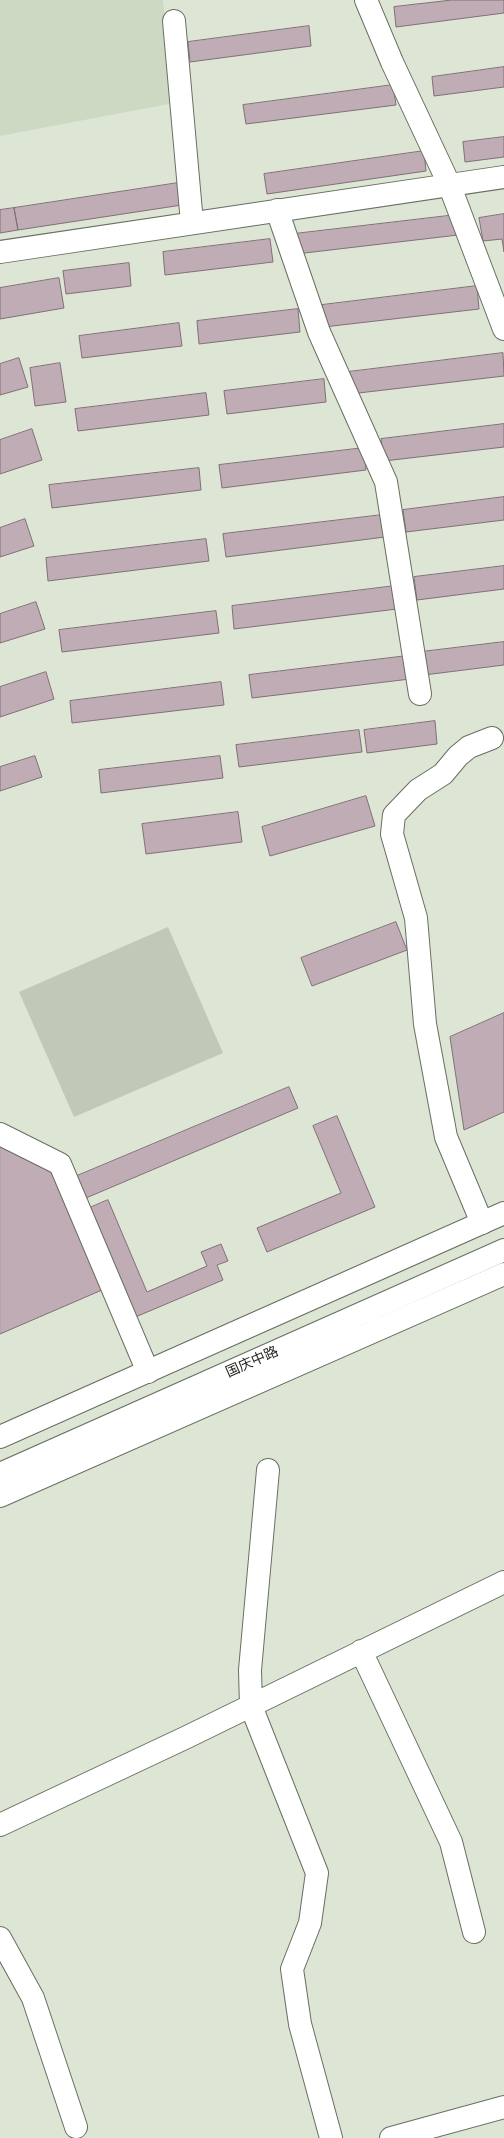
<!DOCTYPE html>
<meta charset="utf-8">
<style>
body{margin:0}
canvas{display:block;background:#dde5d4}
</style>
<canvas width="504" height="2138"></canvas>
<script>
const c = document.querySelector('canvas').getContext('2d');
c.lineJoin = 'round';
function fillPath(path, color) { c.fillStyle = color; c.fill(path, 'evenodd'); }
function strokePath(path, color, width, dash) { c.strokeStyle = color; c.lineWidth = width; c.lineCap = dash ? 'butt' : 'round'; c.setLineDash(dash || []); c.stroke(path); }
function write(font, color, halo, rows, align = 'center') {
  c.font = font + ' Mulish,"Noto Sans SC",sans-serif'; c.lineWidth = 4; c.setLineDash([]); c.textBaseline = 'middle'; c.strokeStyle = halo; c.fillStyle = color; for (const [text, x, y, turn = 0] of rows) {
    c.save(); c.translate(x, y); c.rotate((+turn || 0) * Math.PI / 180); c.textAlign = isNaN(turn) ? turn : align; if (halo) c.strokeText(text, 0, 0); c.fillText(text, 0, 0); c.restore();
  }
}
const built = new Path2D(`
 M0 0H163L174 103 0 136Z`);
const green = new Path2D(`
 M168 927 223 1053 74 1117 19 992Z`);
const building = new Path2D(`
 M452 0H504V13L396 27 394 7Z
 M309 26 311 46 190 62 188 42Z
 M504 67V87L434 96 432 77Z
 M393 85 396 105 246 124 243 105Z
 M504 137V157L465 162 463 142Z
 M424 151 426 171 267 194 264 174Z
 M178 183 182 205 18 230 14 208Z
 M14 208 18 230 0 233V210Z
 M504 214V252L502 239 483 241 479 218Z
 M456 215 458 235 296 254 294 234Z
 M270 239 273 262 165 275 163 252Z
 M129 263 131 286 66 294 63 271Z
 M59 278 64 308 0 319V288Z
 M477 286 479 309 324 327 322 305Z
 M298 309 300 332 199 344 197 321Z
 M179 323 182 346 82 358 79 336Z
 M503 353 504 376 350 394 348 372Z
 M19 358 28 387 0 395V364Z
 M60 363 66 402 35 406 30 368Z
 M324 379 326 402 227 414 224 391Z
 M206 393 209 415 78 431 75 409Z
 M504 424V447L384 461 381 439Z
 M32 429 42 460 0 474V440Z
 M364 448 366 470 222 488 219 465Z
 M199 468 201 490 52 508 49 485Z
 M504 497V520L406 532 403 510Z
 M382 515 385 537 226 557 223 534Z
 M25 519 34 546 0 557V528Z
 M206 539 209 561 48 581 46 558Z
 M504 566V589L417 600 414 577Z
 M395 586 397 609 234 629 232 606Z
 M36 602 45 629 0 643V614Z
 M216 611 219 633 62 652 59 630Z
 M504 642V665L424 675 421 652Z
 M407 656 410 679 252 698 249 675Z
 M46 672 54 699 0 717V687Z
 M221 682 224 705 72 723 70 701Z
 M435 721 437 744 367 753 364 730Z
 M359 730 362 752 239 767 236 745Z
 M35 756 42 777 0 791V767Z
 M220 756 223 778 101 793 99 770Z
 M366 796 375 826 270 856 262 827Z
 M238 812 242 842 146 854 142 824Z
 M396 922 407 950 312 986 301 958Z
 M504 1013V1112L464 1130 450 1037Z
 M289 1087 298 1108 86 1198 77 1176Z
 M337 1116 375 1207 267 1252 257 1228 341 1193 313 1126Z
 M0 1143 50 1169 102 1290 0 1334Z
 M108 1200 147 1292 207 1266 201 1252 221 1244 228 1261 217 1265 223 1280 133 1318 87 1209Z`);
const minor = new Path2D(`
 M366 0 392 62 449 184 504 329
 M174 21 192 223
 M277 210 319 332 386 482 420 694
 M0 252 504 177
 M0 1134 60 1164 148 1372
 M482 1223 446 1137 425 1024 416 918 392 834 394 815 418 790 443 774 458 756 469 747 492 738
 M268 1470 250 1670 251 1706 317 1873 310 1923 292 1969 300 2024 331 2138
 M0 1496 504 1274
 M361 1651 451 1842 474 1932
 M0 1825 187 1737 504 1582
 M0 1938 33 1998 76 2127
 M391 2138 504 2107`);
const major = new Path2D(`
 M0 1437 504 1213
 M0 1474 504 1250`);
const streetNames = [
 ["国庆中路",252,1362,-24]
];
fillPath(built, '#ced9c3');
fillPath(green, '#c0c8b6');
fillPath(building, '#bfacb4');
strokePath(building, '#817077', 1);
strokePath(minor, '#696f61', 24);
strokePath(major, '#696f61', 24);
strokePath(minor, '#fff', 22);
strokePath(major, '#fff', 22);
write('14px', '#1f221c', '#fff', streetNames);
</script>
